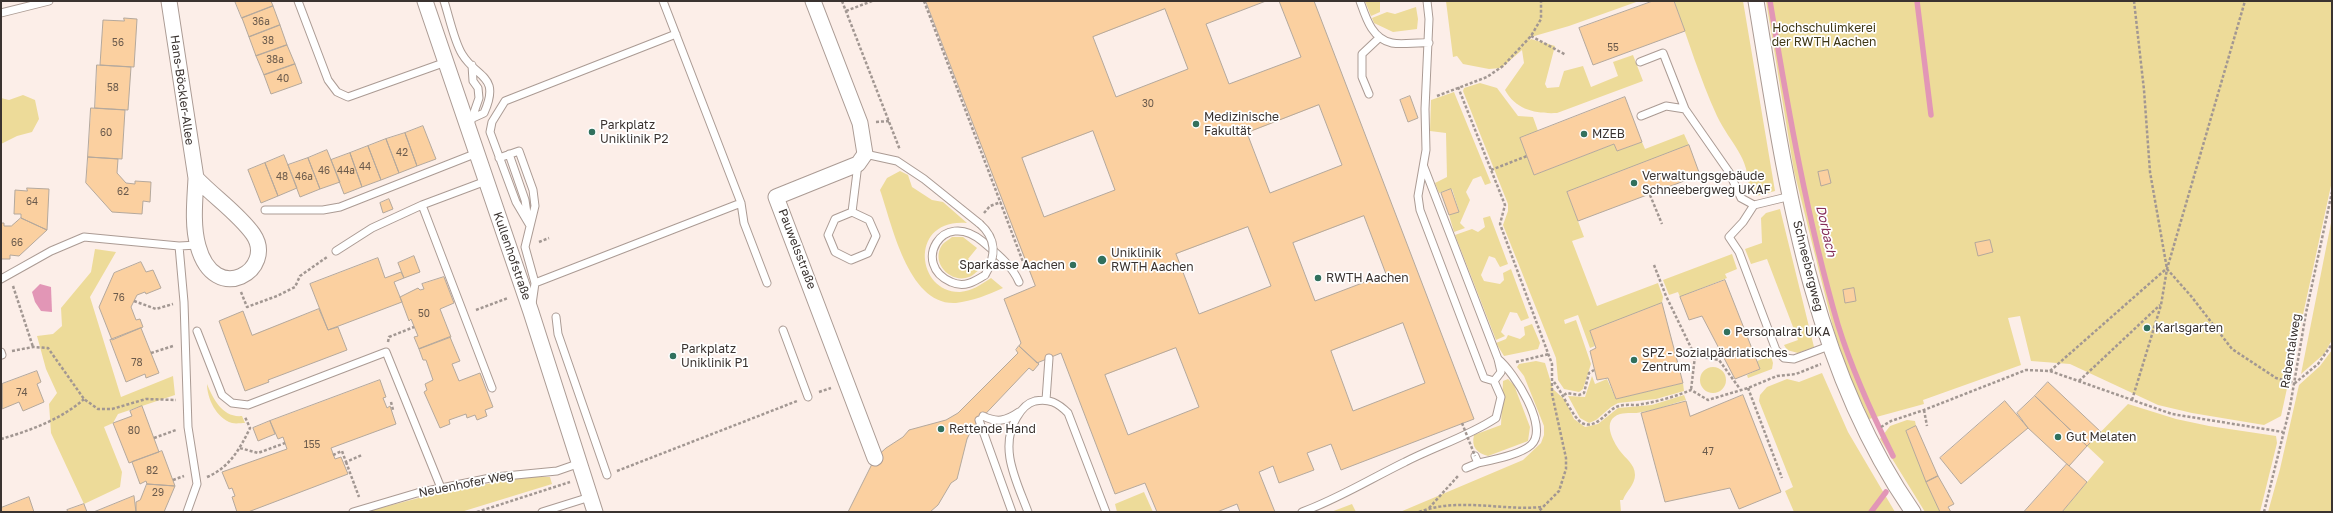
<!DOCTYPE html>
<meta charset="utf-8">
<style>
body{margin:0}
#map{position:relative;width:2333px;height:513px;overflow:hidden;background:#fceee8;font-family:"Golos Text",sans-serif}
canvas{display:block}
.frame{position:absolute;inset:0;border:2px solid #3a3330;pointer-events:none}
</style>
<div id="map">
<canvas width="2333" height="513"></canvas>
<div class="frame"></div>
</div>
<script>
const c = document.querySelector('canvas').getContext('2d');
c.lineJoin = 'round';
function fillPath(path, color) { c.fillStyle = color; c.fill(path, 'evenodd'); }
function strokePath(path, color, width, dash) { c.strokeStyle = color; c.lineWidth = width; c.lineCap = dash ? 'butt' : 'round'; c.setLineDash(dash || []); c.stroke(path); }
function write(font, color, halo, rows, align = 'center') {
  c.font = font + ' "Golos Text",sans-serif'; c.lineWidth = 3.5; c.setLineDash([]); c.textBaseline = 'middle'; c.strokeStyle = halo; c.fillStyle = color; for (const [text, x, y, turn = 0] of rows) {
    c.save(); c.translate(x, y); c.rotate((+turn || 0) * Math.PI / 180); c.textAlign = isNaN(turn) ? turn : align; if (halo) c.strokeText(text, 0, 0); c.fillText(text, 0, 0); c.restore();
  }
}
const green = new Path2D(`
 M1365 1H1380V12L1371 16Z
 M1446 1H1639L1569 26 1531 37 1529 41 1531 39 1555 46 1545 84 1547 88 1559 87 1564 71 1583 66 1591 87 1618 76 1613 62 1633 55 1643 81 1557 113C1536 114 1516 110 1505 90L1524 63 1522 50 1501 68 1489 69 1463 64 1457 56 1453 57Z
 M1674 1H1743L1775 191 1756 196 1749 191C1749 155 1731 145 1717 116 1700 79 1688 39 1674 1Z
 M1766 1H2332V181L2281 416 2264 425 2192 413 2158 405 2070 364 2031 361 2020 316 2008 318 2021 365 1923 400 1924 404 1869 419 1849 375 1834 331 1794 171Z
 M1416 7 1418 19 1417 29 1393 32 1374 23 1372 18 1387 12 1395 14Z
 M1480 83 1497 88 1518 116 1533 117 1538 131 1520 138 1534 175 1614 144 1617 151 1642 142 1645 149 1684 134 1689 145 1567 192 1584 237 1572 241 1597 306 1658 283 1663 297 1662 303 1590 331 1595 346 1590 348 1578 315 1564 320 1565 324 1576 320 1591 364 1583 389 1579 392 1564 389 1558 380 1556 358 1503 225 1508 211V204L1463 91 1464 88Z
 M1454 92 1491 183 1485 185 1481 176 1473 179 1466 192 1470 200 1460 223 1465 228 1454 232 1449 215 1459 211 1452 189 1439 193 1435 183 1447 177 1446 133 1430 131 1431 100Z
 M23 95 35 100 39 119 32 132 17 136 1 144V98L9 100Z
 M900 171 908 175 912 187 932 200 943 202 967 223C908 218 916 293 960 292 972 291 982 284 991 278L1003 288C988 295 972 301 956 303 908 306 892 224 880 190L887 178Z
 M1780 209 1814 347 1798 353 1787 350 1784 345 1798 340 1767 259 1751 264 1745 249 1762 243 1761 218 1766 213Z
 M1490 216 1508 264 1500 267 1495 258 1489 256 1481 275 1484 281 1500 284 1504 280 1503 273 1511 269 1529 318 1521 321 1517 313 1510 312 1501 332 1505 336 1496 340 1455 235 1472 229 1478 232 1485 227 1483 218Z
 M2332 218V340L2324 354 2301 374Z
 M952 237H963L977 248 968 259 980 269C976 272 973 276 969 277 951 284 930 263 942 245 944 242 949 240 952 237Z
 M95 249 116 252 90 297 121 397 173 376 175 395 118 414 113 423 104 427 122 472 120 487 84 504 51 433 49 404 57 393 46 369 37 336 53 334 62 326 61 308 91 272Z
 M1732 254 1737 269 1725 274 1727 278 1680 297 1678 292 1669 295 1663 280Z
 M1532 324 1540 343 1538 349 1504 356 1496 343 1506 339 1508 335 1520 339 1525 335 1524 327Z
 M2332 350V512H2268L2280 469 2299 385 2320 366Z
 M1771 356 1773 363 1772 369 1748 378 1747 375 1760 369 1757 361Z
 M1536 361 1545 363 1553 389 1565 400 1574 419 1585 427 1598 424 1618 408 1652 405 1684 395 1686 400C1671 404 1656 410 1642 412 1635 414 1627 412 1620 414 1601 420 1613 441 1620 451 1625 458 1635 464 1635 475 1635 485 1626 491 1623 500H1620L1621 512H1400L1523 460 1541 443 1544 435V426L1524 376 1517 367 1519 364Z
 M1700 380a13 13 0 1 1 26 0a13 13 0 1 1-26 0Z
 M1822 373 1848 432 1895 512H1794L1785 491 1793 487 1759 401 1760 395 1767 387 1787 379 1799 382Z
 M1592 376 1595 384 1607 379 1616 399 1683 383 1684 391 1656 399 1618 403 1611 407 1596 420 1589 423 1580 418 1568 396 1585 397Z
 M1508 379 1514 385 1530 427 1528 441 1488 456C1477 453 1471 447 1474 435L1501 425 1503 381Z
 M207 384C213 399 223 418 242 416L245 423C241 423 236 424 232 423 216 418 207 398 207 384Z
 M2128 404 2176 419 2209 426 2276 436 2277 443 2260 512H2062L2104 462 2087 446Z
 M1907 420 1915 421 1916 426 1906 431 1940 512H1925L1880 439 1890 426Z
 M523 477H550L552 484 461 512H365L434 494Z
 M1144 492 1153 512H1117L1115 504Z
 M1352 504 1356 512H1331Z`);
const water = new Path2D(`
 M40 284 51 287 52 312 41 311 35 302 32 292Z`);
const stream = new Path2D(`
 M1770 1C1788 109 1807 219 1838 325 1852 370 1872 414 1893 456
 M1917 1 1931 115
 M1871 512 1886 492`);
const building = new Path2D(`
 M235 1H271L273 6 242 18Z
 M926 1H1266L1206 24 1229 84 1301 57 1279 1H1314L1474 419 1341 470 1331 444 1307 453 1314 470 1279 483 1273 466 1259 472 1275 512H1240L1237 504 1217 512H1157L1145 483 1115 494 1061 353 1037 363 1019 346 1021 343 1004 299 1035 286ZM1165 9 1188 69 1116 97 1093 37ZM1319 105 1342 165 1270 193 1247 133ZM1093 131 1115 190 1044 217 1022 158ZM1364 216 1386 274 1315 301 1293 243ZM1248 227 1271 286 1199 314 1176 254ZM1403 323 1425 383 1353 411 1331 351ZM1176 348 1199 407 1128 435 1105 375Z
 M1653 1H1674L1685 31 1593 65 1579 28Z
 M273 6 280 25 249 37 242 18Z
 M124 18 137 19 134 67 100 65 103 20 124 21Z
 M280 25 287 45 256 56 249 37Z
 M287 45 295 64 264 75 256 56Z
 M295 64 302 83 271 94 264 75Z
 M97 65 131 67 128 110 95 108Z
 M1410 96 1418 118 1408 122 1400 100Z
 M1625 97 1642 142 1617 151 1614 144 1534 175 1520 138Z
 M91 108 125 110 122 159 88 157Z
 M423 126 436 159 417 166 405 133Z
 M405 133 417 166 399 173 386 139Z
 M386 139 399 173 381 180 368 146Z
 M1689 145 1700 175 1578 221 1567 192Z
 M368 146 381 180 362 187 350 153Z
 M327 150 340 182 320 189 308 158Z
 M350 153 362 187 344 194 331 160Z
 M284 155 297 188 278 196 265 163Z
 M88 157 118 159 117 173 126 183 135 184V181L151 182 150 202 143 201 142 214 112 212 86 183Z
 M308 158 320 189 300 197 288 165Z
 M265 163 278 196 261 203 248 170Z
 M1828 170 1831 183 1821 186 1818 172Z
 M27 188 49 189 47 230 21 218V214H14L15 190 27 191Z
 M1451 189 1459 212 1449 215 1441 193Z
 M389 199 393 209 383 213 380 203Z
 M21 218 47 230 19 256 10 255V259H1V223H4V226H11Z
 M1990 240 1993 252 1978 256 1975 243Z
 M414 256 420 272 404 278 398 263Z
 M378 258 385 278 401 272 404 278 394 282 402 302 328 330 310 284Z
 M141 262 146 272 153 270 161 288 146 294 145 292 137 295 131 307 136 320 140 319 143 327 112 340 99 307 114 273Z
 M444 277 454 303 440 309 451 337 419 349 414 337 418 336 411 319 409 321 400 297 418 288 420 290 424 289 422 284Z
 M1725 280 1760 369 1735 379 1702 316 1689 320 1680 297Z
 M1854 288 1856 301 1845 303 1843 290Z
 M1662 303 1683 383 1616 399 1608 378 1597 380 1590 351 1596 348 1590 331Z
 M319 309 328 330 338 327 347 350 268 380 269 382 245 391 219 321 243 311 252 335Z
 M141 328 159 373 146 378 145 374 126 382 110 340Z
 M450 337 460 361 452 364 459 381 480 373 493 407 485 410 487 416 477 420 475 415 467 418 466 414 449 420 450 424 440 428 424 392 427 390 425 384 433 380 426 360H423L419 349Z
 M1019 346 1039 364 1033 371 1029 368 973 427 967 439 957 479 951 483 938 505 930 512H848L875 458 886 448 903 437 909 430 946 420 958 413 1018 353 1016 350Z
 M37 371 41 382 37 384 44 402 23 411 19 402 2 409V384Z
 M380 380 386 397 383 398 387 408 390 406 396 424 331 448 335 459 341 457 348 474 248 512H237L232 497 235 496 232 488 229 489 222 472 287 449 283 437 278 439 270 421Z
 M2048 382 2101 432 2087 446 2035 396Z
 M1 384H2V409L1 408Z
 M1743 395 1781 492 1739 509 1730 488 1665 502 1641 413 1686 401 1690 416Z
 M2035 396 2087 446 2069 466 2028 428 2017 413Z
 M2005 401 2028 428 1961 484 1940 458Z
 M142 406 159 452 129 463 113 423 132 416 130 411Z
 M270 421 275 434 258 441 253 428Z
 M1916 426 1938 476 1926 482 1906 431Z
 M162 451 175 486 147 484 146 481 140 484 132 462Z
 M2067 464 2087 482 2062 512H2024Z
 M1938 476 1954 504 1948 507 1951 512H1940L1926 482Z
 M147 484 175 486 164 512H136V502L140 500Z
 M134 496 136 512H94Z
 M29 497 34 512H1V508Z
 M84 504 87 512H68L67 510Z`);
const path = new Path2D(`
 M842 1 900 150
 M924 1 1023 262
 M2134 1 2144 90 2150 172 2167 269 2191 296 2232 349 2276 378 2295 383 2318 364 2332 344
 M846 11 872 1
 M1531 36 1566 55
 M1458 87 1505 205 1500 224 1552 364V394L1566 458V469L1559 491 1538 512
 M1437 96 1487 77 1503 66 1531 36 1541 19V1
 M876 122 889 121
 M1491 170 1527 156
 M1650 195 1662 224
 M984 213 990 206 1001 202
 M539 242 549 238
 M1654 265 1666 296 1695 356 1691 390
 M13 286 33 347
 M241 292 247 307 277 296 295 287 300 276 327 257
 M134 301 156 309 173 304
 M476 310 508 298
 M388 342 389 337 414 327
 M12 351 33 347 48 348 84 399 98 409H112L146 399 176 400
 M151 353 173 346
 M1695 356 1719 360 1740 389
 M1516 362 1549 354
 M2050 371 2166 269
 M2079 381 2160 305
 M1554 382C1562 392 1573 418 1582 423 1596 430 1606 412 1616 407 1623 404 1630 405 1637 405 1656 402 1674 397 1691 390L1708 400 1748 388 1777 376 1796 374 1821 364
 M1748 388 1782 478
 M819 392 831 388
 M1564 395 1567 393 1579 395 1584 393 1589 373 1594 370
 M2132 400 2161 305 2167 269 2245 1
 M391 402 393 410H392
 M1924 410 1927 426
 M1881 427 1891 421 1924 410 2026 370 2050 371 2172 414 2283 432
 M154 438 176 430
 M1 439C29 431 62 419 84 399
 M240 448 258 453 285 443
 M333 455 342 451 346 462 362 455
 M346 462 359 497
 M617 471 797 401
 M207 477C229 468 240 449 250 428L245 417
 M173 480 184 476
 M1429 508 1458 476
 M477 512 570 482
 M1419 512C1459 497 1501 511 1542 507
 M2264 512 2290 407 2306 313 2332 192`);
const lane = new Path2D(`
 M298 1 328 80 337 92 348 97 446 62
 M444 1C449 16 454 41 462 54 477 79 501 75 484 113L473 118
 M663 1 741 203 744 223 767 283
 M1360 1C1366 18 1372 39 1392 43 1403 45 1417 42 1429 43
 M1 13 49 1
 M1640 62 1663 53 1685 109
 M1369 94 1362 77V54L1379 38
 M1641 116 1666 106 1685 109 1729 172 1741 198 1754 205 1791 196
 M471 121 479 98 478 88 473 81 472 65
 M509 154 525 200 528 220
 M865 154 897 161 924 179 980 224
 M499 158 519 151 533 190 535 206 525 247 535 283 532 304
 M1424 167 1498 359 1501 372 1494 381
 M422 205 492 388
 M1754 205 1743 222 1729 237 1739 252 1776 350 1784 358 1794 359 1829 346
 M265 210H323L340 207 477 153
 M852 212 835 219 828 235 835 252 851 260 868 253 876 236 869 220 852 212 858 164
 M529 224 516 202 490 132 492 122 505 101 676 34
 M179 246 184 302 188 427 197 484 187 512
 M336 251 372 228 422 205 486 181
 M985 275C974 282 964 288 951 282 911 265 942 208 982 241 996 253 1012 265 1019 282
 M1 279 51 251 84 237 179 246 198 245
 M535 283 741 203
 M556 317 558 334 607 475
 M783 330 808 397
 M197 331 222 395 232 403 248 405 386 352 441 488
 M1 352 2 355
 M1046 400 1049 358
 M983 416C997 423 1006 421 1019 412
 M979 420 1012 512
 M1475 456 1478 463C1492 460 1520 455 1531 445 1550 428 1514 372 1498 359
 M1466 468 1478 463
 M353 512 417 493 495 477 557 471 580 463
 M542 512 590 497
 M1028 512C1017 482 998 448 1017 417 1021 410 1027 403 1035 401 1049 398 1058 403 1068 413L1106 512
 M1302 512C1338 499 1370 479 1405 462 1436 446 1467 437 1496 418L1501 397 1494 381 1484 378 1420 210 1418 196 1426 150 1425 109 1429 19 1427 1`);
const street = new Path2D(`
 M169 1 196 178
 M425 1 531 312 595 512
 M813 1 860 123 865 154 858 164 776 197 875 458
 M1756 1C1785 176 1809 363 1913 512
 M196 178C214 197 238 213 253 234 277 269 215 308 198 246 192 225 195 199 196 178Z`);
const pathBridge = new Path2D(`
 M1462 423 1475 456`);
const laneBridge = new Path2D(`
 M980 224C997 239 996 257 985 275`);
const markers = [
 [1196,124,4,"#31705d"],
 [592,132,4,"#31705d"],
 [1584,134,4,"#31705d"],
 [1634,183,4,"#31705d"],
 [1102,260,5,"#31705d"],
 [1073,265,4,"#31705d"],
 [1318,278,4,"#31705d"],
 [2147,328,4,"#31705d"],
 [1727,332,4,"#31705d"],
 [673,356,4,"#31705d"],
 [1634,360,4,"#31705d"],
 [941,429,4,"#31705d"],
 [2058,437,4,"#31705d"]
];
const numberNames = [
 ["36a",261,22],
 ["38",268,41],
 ["56",118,43],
 ["55",1613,48],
 ["38a",275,60],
 ["40",283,79],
 ["58",113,88],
 ["30",1148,104],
 ["60",106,133],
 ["42",402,153],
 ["44",365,167],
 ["46",324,171],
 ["44a",346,171],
 ["48",282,177],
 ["46a",304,177],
 ["62",123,192],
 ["64",32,202],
 ["66",17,243],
 ["76",119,298],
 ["50",424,314],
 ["78",137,363],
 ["74",22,393],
 ["80",134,431],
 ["155",312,445],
 ["47",1708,452],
 ["82",152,471],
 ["29",158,493]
];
const parkNames = [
 ["Hochschulimkerei",1824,28],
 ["der RWTH Aachen",1824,42]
];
const streetNames = [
 ["Hans-Böckler-Allee",182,90,82],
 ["Pauwelsstraße",797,249,69],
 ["Kullenhofstraße",512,256,71],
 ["Schneebergweg",1808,266,76],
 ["Rabentalweg",2291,351,-81],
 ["Neuenhofer Weg",466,484,-11]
];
const poiNames = [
 ["Medizinische",1204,117],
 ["Fakultät",1204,131],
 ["Parkplatz",600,125],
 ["Uniklinik P2",600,139],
 ["MZEB",1592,134],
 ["Verwaltungsgebäude",1642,176],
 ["Schneebergweg UKAF",1642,190],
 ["Uniklinik",1111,253],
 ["RWTH Aachen",1111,267],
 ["Sparkasse Aachen",1065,265,"right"],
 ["RWTH Aachen",1326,278],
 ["Karlsgarten",2155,328],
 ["Personalrat UKA",1735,332],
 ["Parkplatz",681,349],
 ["Uniklinik P1",681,363],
 ["SPZ - Sozialpädriatisches",1642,353],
 ["Zentrum",1642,367],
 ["Rettende Hand",949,429],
 ["Gut Melaten",2066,437]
];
const waterNames = [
 ["Dorbach",1826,231,77]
];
fillPath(green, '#eddb99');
fillPath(water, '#e296b6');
strokePath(stream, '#e296b6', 5.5);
fillPath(building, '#fbd0a0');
strokePath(building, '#b4a89c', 1);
strokePath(lane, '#ab9b94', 9);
strokePath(street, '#ab9b94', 17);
strokePath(path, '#a29792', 2.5, [3, 2]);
strokePath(lane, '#fff', 7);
strokePath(street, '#fff', 15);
strokePath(laneBridge, '#ab9b94', 9, []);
strokePath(pathBridge, '#a29792', 2.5, [3, 2]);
strokePath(laneBridge, '#fff', 7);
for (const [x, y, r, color] of markers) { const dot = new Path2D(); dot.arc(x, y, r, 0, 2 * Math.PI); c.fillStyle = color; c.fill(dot); strokePath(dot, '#fff', 1.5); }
write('10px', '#6a5a4c', null, numberNames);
write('12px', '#3e3614', '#fff', parkNames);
write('12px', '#3a3330', '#fff', streetNames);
write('12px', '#3a3330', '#fff', poiNames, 'left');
write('italic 13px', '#852d58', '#fff', waterNames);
</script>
